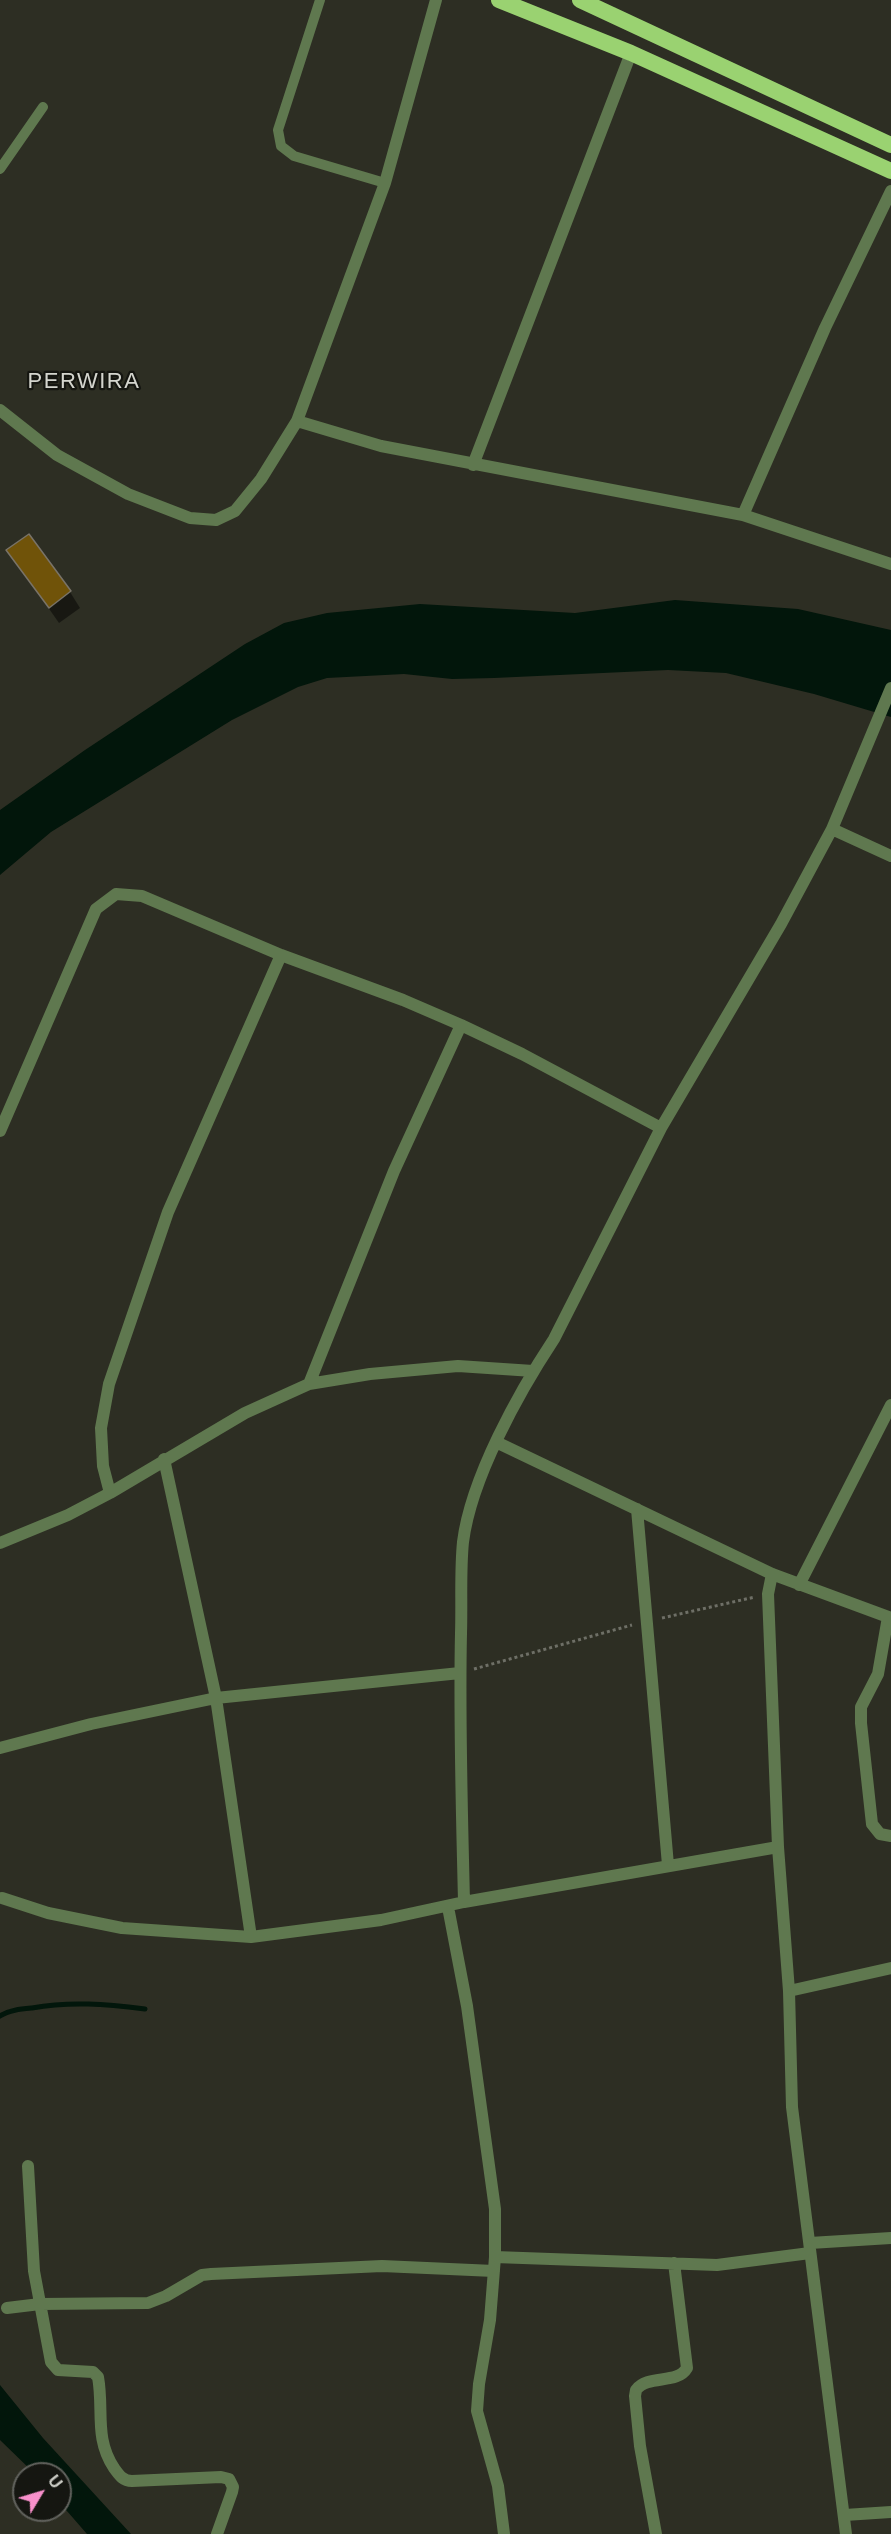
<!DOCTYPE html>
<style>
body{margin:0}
#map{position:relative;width:891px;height:2534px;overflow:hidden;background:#2d2e23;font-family:Helvetica,sans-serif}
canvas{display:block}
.north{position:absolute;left:12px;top:2462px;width:60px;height:60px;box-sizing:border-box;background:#151611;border:2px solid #61625d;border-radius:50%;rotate:52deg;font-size:16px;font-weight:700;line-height:24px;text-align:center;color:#d4d5ce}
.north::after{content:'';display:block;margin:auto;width:21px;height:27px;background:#f890cb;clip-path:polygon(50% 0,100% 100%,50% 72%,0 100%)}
</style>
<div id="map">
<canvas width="891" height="2534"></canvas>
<div class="north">U</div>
</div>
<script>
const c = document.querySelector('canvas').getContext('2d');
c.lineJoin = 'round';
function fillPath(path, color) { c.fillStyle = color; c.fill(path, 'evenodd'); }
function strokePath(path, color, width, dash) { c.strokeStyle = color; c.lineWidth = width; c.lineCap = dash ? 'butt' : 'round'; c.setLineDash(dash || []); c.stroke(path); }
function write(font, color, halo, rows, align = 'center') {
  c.font = font + ' Helvetica,sans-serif'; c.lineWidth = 4.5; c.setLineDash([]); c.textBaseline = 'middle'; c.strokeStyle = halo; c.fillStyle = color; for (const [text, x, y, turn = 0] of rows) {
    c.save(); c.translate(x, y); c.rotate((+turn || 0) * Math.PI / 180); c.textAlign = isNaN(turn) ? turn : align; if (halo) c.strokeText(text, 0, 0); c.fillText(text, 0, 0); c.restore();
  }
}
const water = new Path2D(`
 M675 600 798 609 891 630V717L814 694 726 673 668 670 494 678 452 679 404 674 327 678 298 687 232 720 51 832 0 875V810L85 750 245 644 284 623 327 613 420 604 575 613Z
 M0 2385 43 2438 131 2534H87L60 2503V2474H35L0 2440Z`);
const shadow = new Path2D(`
 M8 550 70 592 80 608 59 623Z`);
const stream = new Path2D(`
 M0 2016C9 2010 21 2009 32 2008 70 2001 106 2004 145 2009`);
const building = new Path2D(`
 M29 534 71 591 49 608 6 550Z`);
const path = new Path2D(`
 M662 1618 755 1597
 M474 1669 632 1625`);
const service = new Path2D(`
 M320 0 278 130 281 146 294 156 385 183
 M0 169 43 107`);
const minor = new Path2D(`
 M0 410 57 455 128 494 190 518 216 520 235 511 261 479 297 421 381 446 743 515 891 564
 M297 421 385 183 436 0
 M473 465 631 53
 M743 515 825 328 891 191
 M832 829 891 856
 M0 1131 96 909 116 894 142 896 281 955 403 1000 461 1025 522 1054 661 1128
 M309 1384 394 1171 461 1025
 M496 1442 772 1574 891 1618
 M164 1459 216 1698 251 1937
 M110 1493 103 1466 101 1428 109 1384 168 1212 281 955
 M637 1509 668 1865
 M0 1543 68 1515 110 1493 245 1413 309 1384 370 1374 458 1366 533 1371
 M772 1574 768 1594 778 1847 789 1991 792 2107 846 2534
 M799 1585 891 1405
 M888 1617 878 1674 861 1707V1723L872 1824 880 1834 891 1836
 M0 1748 91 1724 216 1698 460 1673
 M2 1898 48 1913 122 1928 251 1937 381 1920 464 1902 778 1847
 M464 1902C462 1813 459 1723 461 1633 462 1603 460 1572 463 1542 471 1478 519 1392 554 1339L661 1128 781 924 832 829 891 688
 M448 1907 467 2006 495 2209V2257L490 2320 479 2384 477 2411 498 2486 504 2534
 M789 1991 891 1968
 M28 2166 34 2271 51 2362 58 2370 93 2372 98 2377C104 2410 94 2438 114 2468 119 2475 123 2481 132 2481L221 2477 229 2479 233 2487 232 2492 217 2534
 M810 2243 891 2238
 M495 2257 717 2265 810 2253
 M7 2308 40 2304 148 2303 166 2296 202 2275 211 2274 382 2266 494 2271
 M845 2515 891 2512
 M656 2534 640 2446 635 2396 636 2390C648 2374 677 2385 687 2368L674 2263`);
const trunk = new Path2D(`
 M499 0 631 53 891 171
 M580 0 891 145`);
const quarterNames = [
 ["PERWIRA",84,382]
];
fillPath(water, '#02160b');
fillPath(shadow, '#0007');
strokePath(stream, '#02160b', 5);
fillPath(building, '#705309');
strokePath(building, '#797368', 1.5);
strokePath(path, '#6e6f66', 3, [3, 3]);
strokePath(service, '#5f784f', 10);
strokePath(minor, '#5f784f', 12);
strokePath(trunk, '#9ad271', 16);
c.letterSpacing = '1.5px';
write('22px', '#d4d5ce', '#151611', quarterNames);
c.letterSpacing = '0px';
</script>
